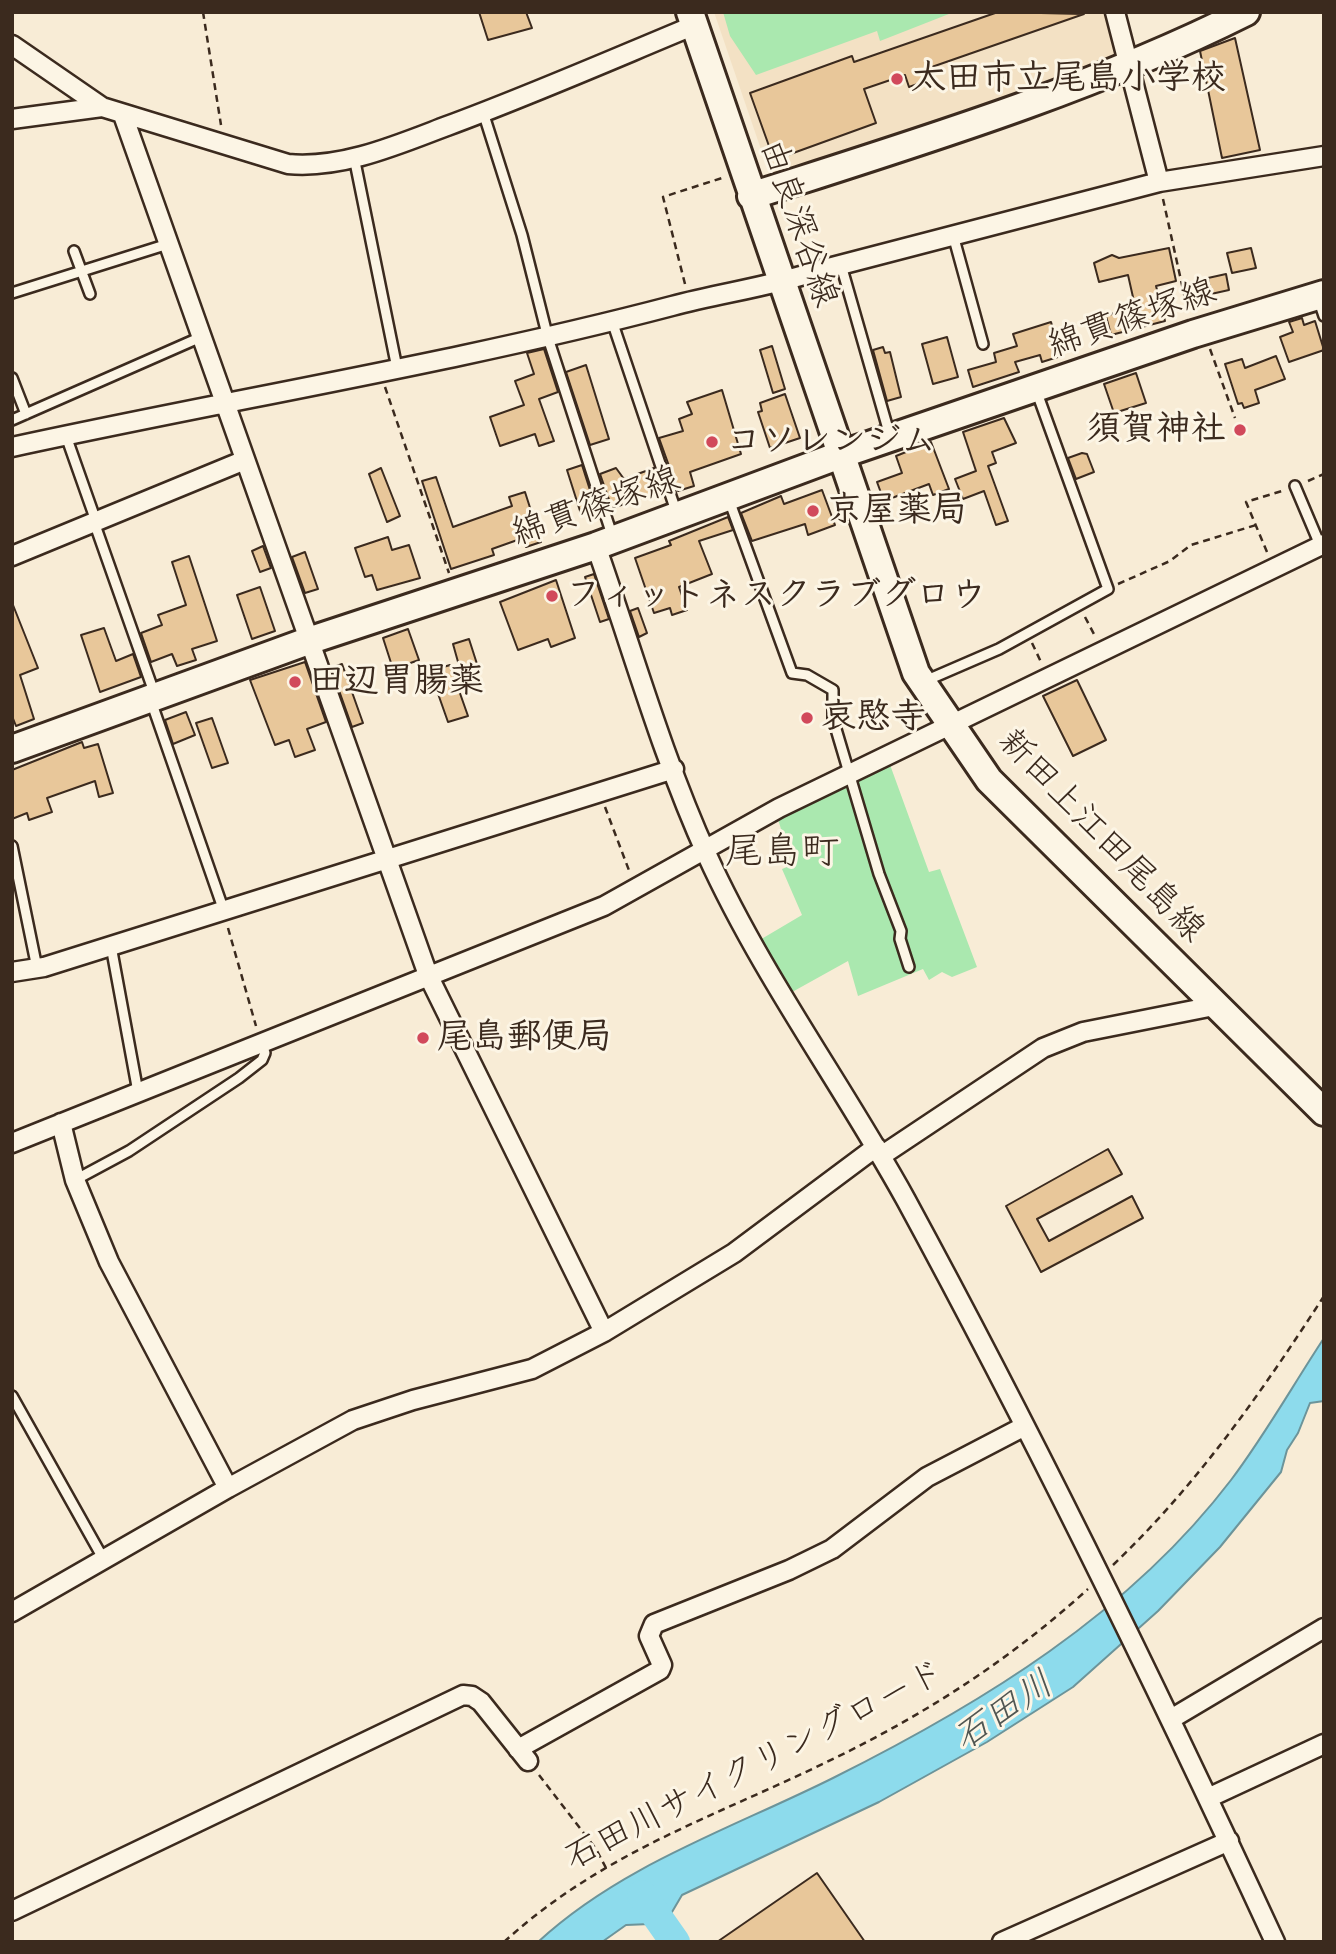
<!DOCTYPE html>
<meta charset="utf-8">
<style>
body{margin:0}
#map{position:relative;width:1336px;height:1954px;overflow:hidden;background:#f8ecd6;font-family:Caveat,sans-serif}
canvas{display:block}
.frame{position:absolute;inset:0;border:14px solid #3b2a1e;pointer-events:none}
</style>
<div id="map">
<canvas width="1336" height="1954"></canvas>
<div class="frame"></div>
</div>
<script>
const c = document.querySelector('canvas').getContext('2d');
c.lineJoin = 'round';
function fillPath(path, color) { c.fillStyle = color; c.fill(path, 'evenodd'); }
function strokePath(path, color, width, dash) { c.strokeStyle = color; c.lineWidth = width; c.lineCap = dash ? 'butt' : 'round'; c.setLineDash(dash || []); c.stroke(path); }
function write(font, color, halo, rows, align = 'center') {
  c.font = font + ' Caveat,"Klee One",sans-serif'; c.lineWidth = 6; c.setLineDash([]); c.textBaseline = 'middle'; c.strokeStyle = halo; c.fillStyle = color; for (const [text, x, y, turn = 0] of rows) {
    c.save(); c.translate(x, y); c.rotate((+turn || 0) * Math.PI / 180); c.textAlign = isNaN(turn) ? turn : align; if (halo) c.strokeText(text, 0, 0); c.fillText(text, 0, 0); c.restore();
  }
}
const built = new Path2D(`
 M714 12H1108L1118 52 1114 58 999 100 779 173 768 170Z`);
const green = new Path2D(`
 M723 12H954L880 41 877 31 756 75 730 36Z
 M889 762 929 872 940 869 977 967 952 977 942 972 929 980 923 969 858 996 848 961 785 996 753 944 802 915 782 869 792 865 777 816Z`);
const water = new Path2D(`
 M1324 1338V1401L1310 1403 1298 1433 1287 1450 1281 1472 1220 1547 1158 1611 1073 1687 987 1742 879 1802 682 1895 672 1912 650 1924 626 1925 602 1942H538C621 1865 733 1828 833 1778 981 1704 1129 1614 1231 1480 1265 1435 1293 1385 1324 1338Z`);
const river = new Path2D(`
 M642 1895 675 1942`);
const building = new Path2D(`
 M479 12H526L532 28 488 40Z
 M998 12 1084 14 926 69 929 80 909 87 905 75 864 89 876 123 774 160 750 93 852 56 854 62Z
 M1235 38 1260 150 1222 158 1200 51Z
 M1169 248 1176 281 1156 286 1165 321 1111 335 1106 316 1135 306 1128 275 1099 282 1094 263 1112 255 1119 258Z
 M1251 248 1256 268 1232 273 1227 253Z
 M1226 274 1229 290 1211 294 1208 278Z
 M1302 318 1304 325 1315 321 1324 350 1289 362 1280 337 1293 332 1289 322Z
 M1051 322 1061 356 1042 362 1040 355 1015 362 1019 372 973 387 968 370 996 362 994 353 1017 346 1013 334Z
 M947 337 958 377 933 384 922 344Z
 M772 346 785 389 773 393 760 350Z
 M883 347 885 353 890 352 901 397 887 401 873 350Z
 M544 349 558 392 539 399 554 441 539 446 535 434 500 446 490 417 524 405 515 381 534 374 527 353Z
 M1276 356 1285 379 1255 390 1259 403 1244 408 1242 403 1238 404 1225 364 1242 359 1245 368Z
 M586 365 609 439 590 445 566 372Z
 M1136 373 1146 403 1114 413 1104 384Z
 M722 390 741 454 690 472 694 486 678 491 659 438 683 431 679 419 692 414 687 402Z
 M785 394 800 438 770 448 758 412 762 411 760 403Z
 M1004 418 1016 443 992 452 996 463 988 466 1008 521 996 525 984 491 963 499 955 479 976 471 963 432Z
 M931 442 949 489 933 495 929 484 884 501 877 482 902 473 896 456Z
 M1082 453 1087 454 1094 472 1076 479 1068 458Z
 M582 465 596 509 581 514 567 470Z
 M381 468 400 516 387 522 369 474Z
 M616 468 624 479 654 468 662 492 612 508 600 474Z
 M436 477 453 527 512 506 509 497 525 492 541 542 526 547 523 538 492 549 494 555 451 569 422 481Z
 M822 490 835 525 808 535 805 524 752 541 741 513 781 496 784 504Z
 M728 517 733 530 699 541 712 574 679 587 687 610 672 615 670 608 654 613 635 558 671 545 669 541Z
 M388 537 392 550 409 545 420 578 377 590 372 575 365 577 355 548Z
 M263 546 271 568 260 572 252 551Z
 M305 552 318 589 305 593 292 557Z
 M189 556 217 641 192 649 196 660 177 666 172 654 151 662 141 633 162 625 158 615 186 605 172 562Z
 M594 574 609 619 600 622 585 577Z
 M556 580 575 638 551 647 548 639 518 650 500 602Z
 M260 587 275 631 252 639 237 595Z
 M13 605 38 668 20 675 34 719 16 726 12 716Z
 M638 608 647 633 639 637 630 611Z
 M104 628 116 661 133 654 141 677 100 692 81 635Z
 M408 629 419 660 393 669 383 638Z
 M469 639 477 664 460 669 453 644Z
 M305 662 326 722 307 729 315 750 295 757 289 740 275 745 250 680Z
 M342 664 363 723 352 727 331 668Z
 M450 665 468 716 448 722 430 671Z
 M1077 680 1106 740 1073 756 1043 696Z
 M186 712 195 735 173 744 165 720Z
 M212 718 228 763 212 768 196 723Z
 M82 742 84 748 98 744 113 793 99 797 95 781 47 798 52 812 29 820 27 813 12 819V770Z
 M1108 1149 1122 1174 1037 1219 1049 1241 1132 1196 1143 1218 1041 1272 1006 1206Z
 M817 1873 865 1942H717Z`);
const path = new Path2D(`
 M203 12 221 125
 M1163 199 1188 312
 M685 284 663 197 725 177
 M1210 349 1235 418
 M385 387 449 573
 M1308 481 1324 474
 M1267 552 1246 502 1285 490
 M1118 584 1170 561 1191 545 1256 525
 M1085 617 1095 636
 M1032 643 1041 662
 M605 807 630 873
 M228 928 256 1026
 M1113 1565C1197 1485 1261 1393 1324 1296
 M539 1775 596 1849 606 1868
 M504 1942C605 1850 718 1816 837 1757 929 1712 1012 1658 1088 1589`);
const lane = new Path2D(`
 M483 112 522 235 548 338 613 538
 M354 157 397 368
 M953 235 983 344
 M74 251 90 294
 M841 265 890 436
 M12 293 168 244
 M1318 298 1324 316
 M612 321 677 514
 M12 378 26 414
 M12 420 201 337
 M66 436 96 521
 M1295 486 1320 545
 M729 500 792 673 807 675 833 690V719L879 874 901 931 900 939 909 967
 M94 522 155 695
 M925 681 999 649 1108 589 1036 390
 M151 701 224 911
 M12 846 37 968
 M111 946 138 1092
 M75 1180 129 1151 239 1078 262 1060 265 1053 261 1043
 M12 1396 104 1560`);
const street = new Path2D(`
 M1115 12 1159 182
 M12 45 102 107 288 164C342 169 397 145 447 126 531 95 613 59 695 25
 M123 115 428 975 604 1332
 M12 119 102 107
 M12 447C232 399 455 363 672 306 720 293 769 287 817 271L1159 182 1324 156
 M596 546C632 648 662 756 707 855 762 976 842 1084 906 1200 1038 1443 1159 1691 1275 1942
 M12 556 245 460
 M12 972 44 967 674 769
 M61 1123 75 1180 109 1262 228 1488
 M12 1143 604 906 779 808 1324 544
 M881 1156 1043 1048 1083 1032 1219 1005
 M12 1612 228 1488 353 1420 413 1400 532 1369 604 1332 734 1253 876 1147
 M1171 1719 1324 1628
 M518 1749 660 1670 662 1665 649 1636 654 1624 789 1570 832 1549 927 1477 1023 1427
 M1208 1798 1324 1744
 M12 1911 463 1695 472 1696 481 1702 528 1761
 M1002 1942 1229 1841`);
const secondary = new Path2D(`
 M690 12 916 673 989 780 1324 1112
 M751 196C919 142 1088 91 1246 12
 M12 749 308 641 596 546 840 455 1193 334 1324 294`);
const markers = [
 [897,79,7,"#d1495b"],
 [1240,430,7,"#d1495b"],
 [712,442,7,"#d1495b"],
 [813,511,7,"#d1495b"],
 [552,596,7,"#d1495b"],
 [295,682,7,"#d1495b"],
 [807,718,7,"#d1495b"],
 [423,1038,7,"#d1495b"]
];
const poiNames = [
 ["太田市立尾島小学校",911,79],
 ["須賀神社",1226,430,"right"],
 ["コソレンジム",726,442],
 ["京屋薬局",827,511],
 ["フィットネスクラブグロウ",566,596],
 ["田辺胃腸薬",309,682],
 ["哀愍寺",821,718],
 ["尾島郵便局",437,1038]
];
const streetNames = [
 ["由良深谷線",798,223,71],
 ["綿貫篠塚線",1132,319,-19],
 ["綿貫篠塚線",596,507,-19],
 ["新田上江田尾島線",1101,836,46],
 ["石田川サイクリングロード",755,1766,-27]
];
const waterNames = [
 ["石田川",1004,1712,-34]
];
const quarterNames = [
 ["尾島町",782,853]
];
fillPath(built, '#f3e1c4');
fillPath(green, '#aae8af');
fillPath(water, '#8ddbec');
strokePath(water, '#6c949a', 2);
strokePath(river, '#8ddbec', 30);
fillPath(building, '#e8c79a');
strokePath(building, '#3b2a1e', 2);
strokePath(lane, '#3b2a1e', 14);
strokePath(street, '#3b2a1e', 23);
strokePath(secondary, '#3b2a1e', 32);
strokePath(path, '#3b2a1e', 2.5, [7, 5]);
strokePath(lane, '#fcf5e5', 9);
strokePath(street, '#fcf5e5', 18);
strokePath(secondary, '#fcf5e5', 26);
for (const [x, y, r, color] of markers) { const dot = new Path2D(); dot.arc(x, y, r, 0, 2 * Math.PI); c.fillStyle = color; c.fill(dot); strokePath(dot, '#fcf5e5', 2.5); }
write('bold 35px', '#3b2a1e', '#fcf5e5', poiNames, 'left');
write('35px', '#3b2a1e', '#fcf5e5', streetNames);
write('italic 37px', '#505652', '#fcf5e5', waterNames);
write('38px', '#3b2a1e', '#fcf5e5', quarterNames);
</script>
